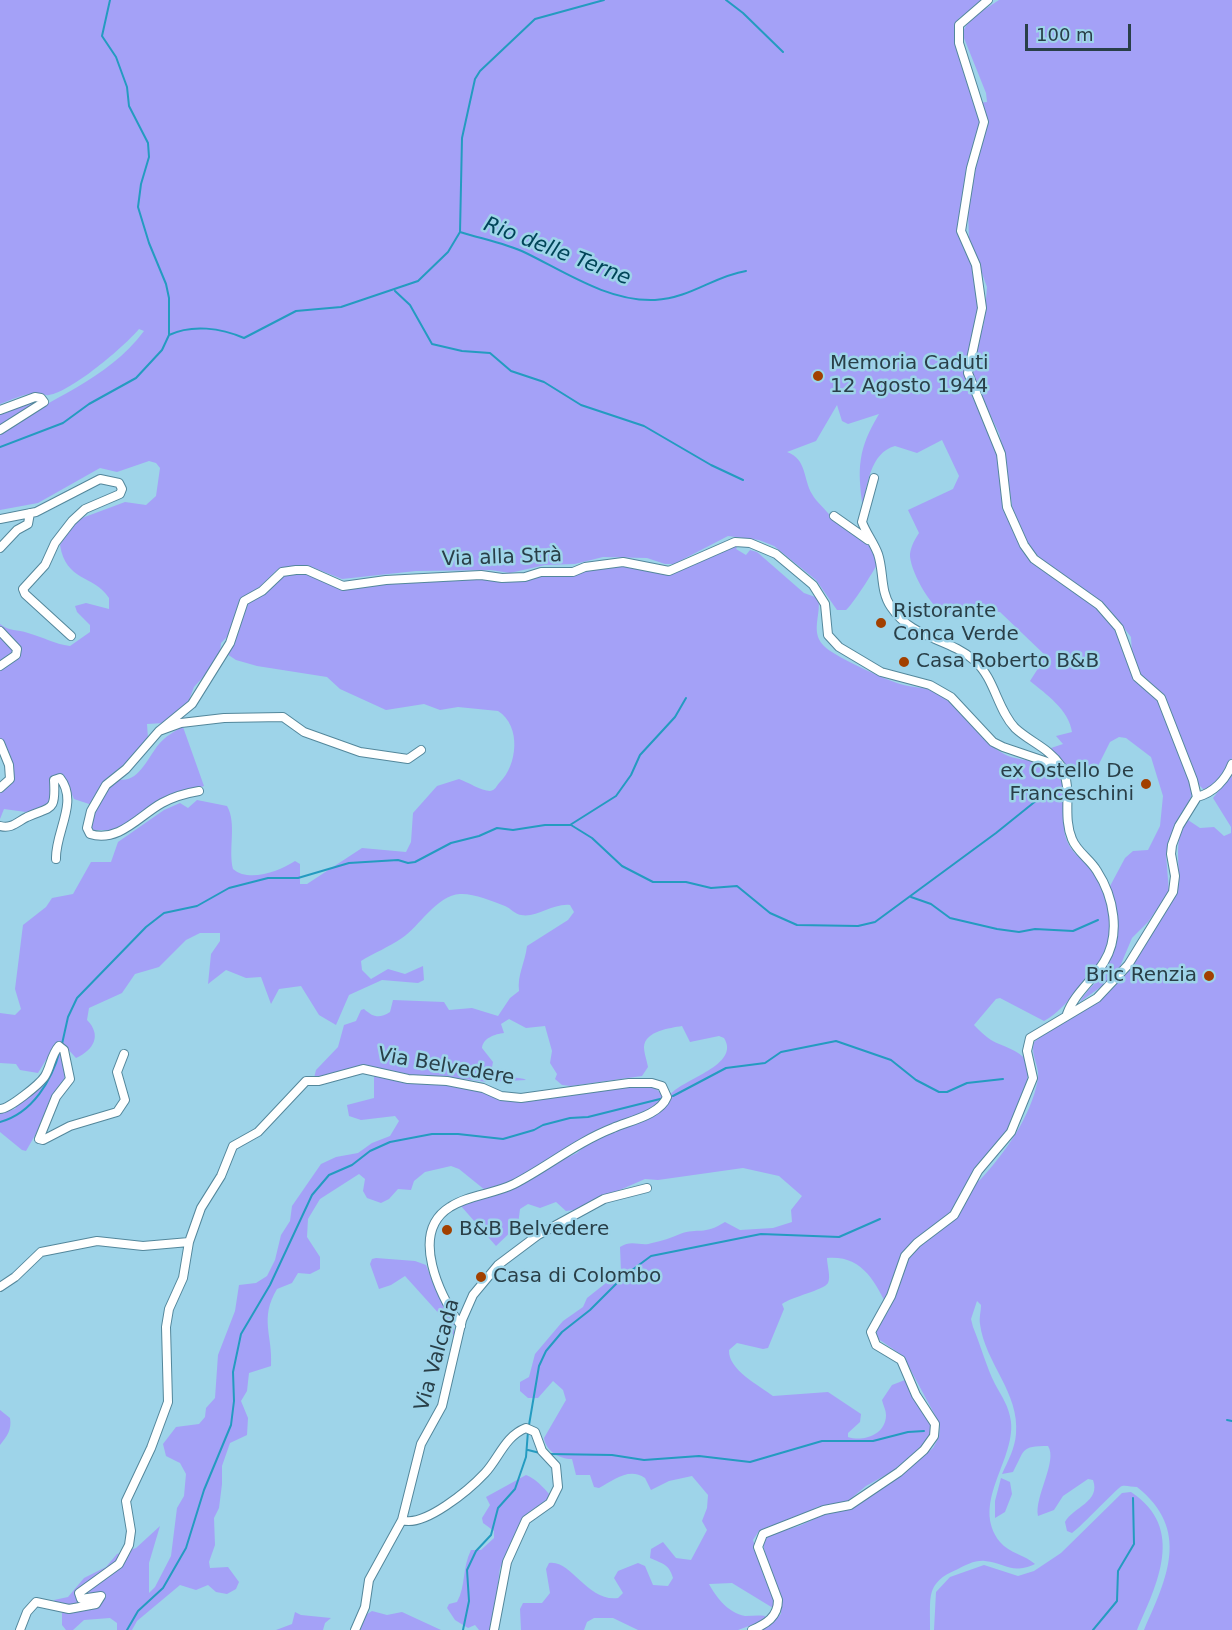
<!DOCTYPE html>
<meta charset="utf-8">
<style>
body{margin:0}
#map{position:relative;width:1232px;height:1630px;overflow:hidden;background:#9ed4e9;font-family:"DejaVu Sans",sans-serif}
canvas{display:block}
.scale{position:absolute;left:1025px;top:24px;width:106px;height:27px;box-sizing:border-box;border:3px solid #293f48;border-top:0;padding-left:8px;font-size:18px;line-height:21px;white-space:nowrap;color:#293f48;-webkit-text-stroke:4px #9ed4e9;paint-order:stroke}
</style>
<div id="map">
<canvas width="1232" height="1630"></canvas>
<div class="scale">100 m</div>
</div>
<script>
const c = document.querySelector('canvas').getContext('2d');
c.lineJoin = 'round';
function fillPath(path, color) { c.fillStyle = color; c.fill(path, 'evenodd'); }
function strokePath(path, color, width, dash) { c.strokeStyle = color; c.lineWidth = width; c.lineCap = dash ? 'butt' : 'round'; c.setLineDash(dash || []); c.stroke(path); }
function write(font, color, halo, rows, align = 'center') {
  c.font = font + ' "DejaVu Sans",sans-serif'; c.lineWidth = 5; c.setLineDash([]); c.textBaseline = 'middle'; c.strokeStyle = halo; c.fillStyle = color; for (const [text, x, y, turn = 0] of rows) {
    c.save(); c.translate(x, y); c.rotate((+turn || 0) * Math.PI / 180); c.textAlign = isNaN(turn) ? turn : align; if (halo) c.strokeText(text, 0, 0); c.fillText(text, 0, 0); c.restore();
  }
}
const green = new Path2D(`
 M0 0H987L959 18 957 25 978 103 987 102 986 93 962 33 970 19 999 0H1232V758C1228 770 1217 788 1203 789L1198 784 1163 696 1140 674 1132 655 1131 637 1121 624 1091 594 1050 570 1036 557 1014 518 1004 454 999 433 973 380 972 364 984 323 987 287 969 238 968 211 974 171 987 127H981L959 231 974 266 980 307 966 373 999 455 1004 505 1037 566 1098 607 1118 629 1124 642 1128 665 1135 678 1159 699 1193 792 1166 854 1169 892 1148 922 1132 938 1119 969 1109 981 1080 1002C1084 994 1091 988 1097 980 1120 950 1124 922 1109 888L1125 858 1133 851 1148 850 1160 826 1163 796 1151 757 1126 738 1119 737 1110 742 1097 768 1082 773 1070 772 1051 748 1063 744 1056 736 1072 732C1069 710 1046 694 1030 681L1046 656 1000 612C981 609 963 617 944 612 930 608 909 568 910 554 911 546 915 539 919 533L908 510 953 489 959 476 942 440 917 453 895 446C870 453 867 485 863 508 857 468 858 449 879 414L848 424 842 421 837 405 816 441 787 452C807 459 803 479 812 494 815 500 822 506 827 512 839 527 878 540 877 564 876 568 851 607 846 610H837L816 580 774 546 759 540 728 536 674 564H665L647 558 603 557 575 564 545 565 510 573 491 570 416 571 342 579 309 566 289 567 277 570 258 589 243 598 230 634 221 643 220 652 205 675 194 687 187 705 164 723 147 724 148 738 133 757 106 779 92 805 74 799 63 776 59 774 53 777 52 802 33 813 4 809 0 819V792L11 783V761L0 739V624C10 632 17 629 28 633 43 637 54 644 70 646L90 632V625L77 612 75 606 86 603 109 609V598C93 574 66 582 60 545L72 526 82 518 125 502 146 505 156 496 160 468 156 463 149 461 117 472 100 468 38 503 0 510V433C48 398 107 381 144 331L139 329C125 346 71 392 49 395 45 396 40 393 36 393 23 394 11 400 0 404Z
 M33 399 41 402 0 427V412Z
 M739 544 736 549 746 555 750 550 757 552 804 593 818 598C822 613 810 631 823 645 831 655 886 680 900 684 913 688 927 687 939 693 966 708 979 742 1006 755 1021 762 1045 759 1058 771 1075 787 1058 820 1067 841 1073 856 1089 863 1096 876 1120 924 1112 953 1077 991 1066 1003 1058 1013 1044 1021L1000 998 996 999 974 1025C979 1030 985 1036 991 1040 1003 1047 1018 1049 1027 1061 1035 1073 1011 1127 1002 1138 992 1150 982 1159 973 1173L979 1181C1005 1153 1031 1117 1038 1079 1040 1066 1030 1055 1034 1042 1056 1023 1085 1014 1107 994 1129 974 1138 948 1154 925 1161 915 1169 907 1175 895 1185 871 1169 842 1188 820L1200 828 1214 827 1224 836 1231 833V827L1213 798 1232 774V1630H1144C1167 1578 1191 1530 1137 1487 1132 1487 1126 1485 1122 1486 1118 1487 1082 1526 1072 1533L1067 1531 1065 1522C1073 1507 1101 1502 1093 1480L1088 1479 1063 1496 1054 1510 1038 1516C1034 1497 1058 1461 1048 1446 1020 1446 1025 1450 1013 1472L1002 1474C1008 1461 1015 1448 1016 1434 1020 1393 985 1363 980 1324 979 1318 981 1311 981 1305L977 1301 971 1319 973 1327C981 1346 986 1366 995 1384 1002 1397 1009 1406 1011 1422 1015 1461 970 1504 1000 1542 1009 1553 1025 1555 1035 1564 1011 1575 1006 1563 985 1561 975 1560 966 1565 958 1569 924 1583 931 1598 930 1630H760L781 1614C783 1589 767 1568 763 1543L769 1535 799 1526 830 1512 856 1506 868 1495 894 1480 933 1448 939 1437 940 1427 936 1417 903 1356 877 1338 876 1331 889 1310C875 1281 862 1255 827 1258 827 1265 831 1277 828 1283 824 1290 791 1297 782 1304L784 1309 768 1348 763 1349 737 1343 729 1350C728 1370 759 1385 773 1396L828 1392 861 1414 860 1422 848 1433V1437C863 1442 886 1435 886 1415 886 1410 883 1405 882 1400L892 1385 905 1380 913 1397 931 1419 933 1425 929 1440 893 1471 866 1486 848 1501 817 1507 796 1519 770 1526 759 1531 753 1540 764 1577 775 1600 773 1608 732 1583 709 1584C716 1597 728 1613 745 1616 752 1616 759 1615 765 1616V1620L738 1630H638L613 1618H594L587 1622 584 1630H521L520 1609 523 1603H542L550 1593 546 1569 549 1563C571 1559 587 1602 618 1598L623 1593 614 1578 618 1571 638 1563 645 1566 653 1585 668 1586 673 1578C669 1564 663 1564 650 1558L651 1549 663 1542 676 1558 691 1560 707 1530 702 1521 707 1508 708 1495 692 1476 669 1481 651 1490 645 1478C629 1467 614 1480 599 1488L594 1487 590 1475H576L572 1459C559 1459 546 1451 544 1438L566 1400 563 1390 553 1381 538 1398H528L520 1391V1382L529 1377 535 1354 563 1321 583 1307 587 1298 621 1271 620 1247C632 1239 641 1247 652 1243 662 1241 671 1238 680 1234 699 1227 703 1236 725 1222L740 1230 773 1228 792 1222 791 1210 802 1196 779 1176 743 1168 658 1180 645 1179 574 1210 566 1211 556 1202 540 1208 528 1204 520 1209 518 1225 496 1246 461 1206 483 1198 577 1153 593 1139 665 1107C667 1103 668 1097 671 1094 683 1079 741 1065 724 1038L719 1036 690 1042 682 1026C670 1028 645 1031 644 1047 644 1053 647 1061 648 1067L642 1076 571 1086 562 1085 555 1079 557 1074 550 1063 552 1051 545 1026 526 1028 509 1019 501 1024 504 1033C495 1034 483 1038 482 1048L493 1062 492 1067C506 1081 520 1076 526 1080L487 1082 442 1076H407L366 1066 314 1078 316 1070 338 1047 344 1025 356 1021 361 1010 364 1009C373 1017 379 1019 390 1012L393 1000 444 1002 449 1010 472 1008 498 1016 510 998 519 991C517 975 525 963 527 946L568 920 574 912 570 905C553 903 537 918 521 915 515 914 510 908 505 906 493 901 472 893 460 894 437 895 419 927 402 938 389 947 374 953 361 961L362 970 371 979 388 969 405 974 423 966 424 980 418 983 382 980 349 995 336 1025 319 1015 301 986 279 989 271 1004 261 977 246 978 226 970 208 984 211 954 220 941V933H200L186 940 159 967 135 974 122 993 89 1008 87 1020C102 1035 94 1050 76 1058L66 1047 52 1050 38 1073 20 1070 16 1064 0 1063V1013L15 1015 21 1009 15 989 23 925 46 907 52 898 73 894 91 862H111L118 842 164 810 180 803 188 808 197 800 227 806C237 823 228 849 233 869 249 883 280 871 295 861L300 864V884H307L362 848 406 852 411 842 413 813 437 786 459 779C468 782 481 791 490 791 496 790 496 786 500 782 517 766 522 726 498 711L458 707 440 710 424 704 386 710 340 689 327 677 257 666 236 660 227 654 238 634 247 603 283 575H308L343 589 369 584 542 575 623 566 665 573 695 564Z
 M183 727 204 786 167 797 115 830H93L90 828C94 809 101 792 117 779 138 785 148 757 159 744 165 737 174 731 183 727Z
 M57 1050 63 1051 65 1083 26 1151 22 1150 0 1132V1112L15 1109 20 1100 42 1082Z
 M374 1074 403 1082H440L533 1100 611 1087 647 1085 655 1088 663 1095 662 1101C639 1117 611 1123 587 1136 558 1151 517 1186 485 1190L459 1169 451 1166 425 1172 414 1181 411 1190 398 1189 389 1199 381 1203 367 1198 363 1191 365 1179 359 1174 320 1199 308 1219 307 1237 320 1257V1269L310 1274 298 1273 292 1283 277 1289C259 1319 273 1335 271 1366L249 1373 247 1391 241 1401 248 1418 247 1435 230 1443 222 1466V1484L219 1508 214 1518 215 1545 209 1562 210 1568 228 1567 239 1582 236 1589 227 1594 216 1592 208 1585 196 1590 180 1585 137 1621 132 1630H117V1623L110 1618 84 1620 73 1630H66L62 1625V1611L54 1600 68 1597 84 1578 106 1567 117 1554 136 1548 160 1526 149 1563V1593L155 1587 171 1556 177 1508 184 1496 186 1474 180 1463 166 1456 163 1444 176 1427 199 1424 205 1417 206 1408 215 1398 218 1355 235 1311 239 1285 256 1283 267 1276 275 1260 281 1235 290 1221 292 1206 321 1164 336 1157 358 1153 372 1143 390 1136 399 1121 395 1116 361 1120 349 1116 347 1105 374 1098Z
 M376 1258 415 1261 426 1265 438 1294 454 1324V1336L442 1317 405 1276 391 1285 379 1289 370 1264 372 1259Z
 M0 1410 10 1418C12 1430 7 1436 0 1445Z
 M526 1475C535 1478 544 1488 550 1495 544 1505 532 1507 525 1517L500 1568 492 1630H479L475 1625 468 1628 455 1620 447 1608 449 1604 457 1602C466 1586 462 1568 471 1550H481L494 1538V1531L483 1523 482 1518 490 1505 486 1497Z
 M1001 1478 1010 1482 1012 1494 1005 1512 995 1518V1501Z
 M1131 1492C1186 1528 1157 1584 1137 1630H934L936 1592 950 1577 984 1565 1018 1576 1034 1571 1061 1553 1122 1493Z
 M372 1611 387 1615 402 1612 441 1630H359L364 1616Z
 M295 1612 301 1615 331 1618 325 1623 323 1630H276L292 1624Z`);
const stream = new Path2D(`
 M110 0 102 36 116 57 127 87 129 106 148 143 149 157 141 184 138 207 149 243 166 284 169 298V335
 M726 0 743 13 783 52
 M460 232C482 239 505 243 526 253 565 272 609 302 655 300 691 298 714 276 746 271
 M395 291 410 305 432 344 462 351 490 353 511 371 544 382 581 405 644 426 711 465 743 480
 M0 447 63 423 89 404 136 378 162 350 169 335C192 324 221 328 244 338L296 311 341 307 418 281 448 252 460 232 462 138 475 79 480 71 535 19 604 0
 M571 825 592 838 622 866 653 882H686L711 888 737 886 770 913 797 925 858 926 875 922 996 833 1037 800 1047 788
 M911 897 931 904 950 918 997 929 1019 932 1035 929 1073 931 1098 920
 M62 1044 68 1017 77 998 146 927 164 913 197 906 229 888 268 878H298L349 863 398 860 408 863 415 862 451 843 479 836 497 828 513 830 545 825H570L616 796 631 775 640 755 675 717 686 698
 M673 1096 726 1068 765 1063 781 1052 836 1041 891 1060 916 1080 939 1092H947L967 1083 1003 1079
 M0 1122C33 1113 52 1080 60 1050
 M1227 1420 1232 1421
 M529 1425 539 1366 546 1351 562 1332 590 1310 624 1276 651 1256 761 1234 839 1237 880 1219
 M528 1450 540 1453
 M550 1454 612 1455 644 1460 699 1456 750 1462 822 1441H873L908 1432 924 1431
 M127 1630 138 1611 163 1588 186 1548 204 1490 231 1425 234 1401 233 1372 241 1334 270 1285 312 1195 329 1175 352 1165 370 1151 390 1142 432 1134H458L503 1139 534 1130 543 1125 570 1118 588 1117 664 1098
 M463 1630 469 1601 467 1570 476 1551 491 1535 498 1508 515 1489 526 1457 528 1431
 M1093 1630 1117 1601 1118 1571 1134 1544 1133 1498`);
const minor = new Path2D(`
 M0 410 35 397 41 398 44 402 0 430
 M874 478 862 522C866 533 874 543 878 554 884 572 880 591 891 607 913 640 948 637 975 661 995 679 997 709 1015 728 1030 742 1049 748 1061 766
 M834 516 868 540
 M0 519 36 512 100 479 119 483 122 489 120 494 85 509 72 521 55 543 45 565 23 589 25 594 71 636
 M0 548 17 530 28 524 30 513
 M0 631 17 649 16 655 0 666
 M159 731 192 704 230 643 244 601 262 591 282 572 296 570H307L343 586 386 580 481 575 502 578 525 577 541 572H573L585 567 623 562 669 571 735 542 750 543 776 554 813 585 825 604 828 635 839 647 881 672 930 685 951 697 993 742 1003 747 1062 767C1073 791 1062 815 1072 839 1077 852 1090 859 1097 871 1114 897 1121 935 1104 962 1093 980 1074 994 1067 1014
 M0 743 9 765 10 779 0 788
 M199 791C187 793 173 797 162 803 140 815 119 843 90 834L87 828 91 811 106 785 126 769 159 731 181 723 224 718 283 717 304 732 360 752 408 759 421 750
 M1197 797C1213 793 1226 780 1232 764
 M0 826C12 829 17 822 27 817 51 806 56 813 54 780L60 778C79 802 55 832 56 859
 M0 1109C9 1109 40 1084 45 1076 51 1066 51 1055 59 1046L64 1050 70 1079 56 1097 39 1139 43 1140 70 1126 117 1112 125 1100 117 1072 124 1054
 M0 1287 15 1277 41 1252 97 1241 143 1246 189 1242
 M20 1630 27 1612 36 1602 69 1609 96 1604 101 1596 81 1599 79 1593 119 1564 129 1545 131 1531 126 1501 151 1448 168 1402 166 1327 169 1309 183 1278 189 1242 201 1208 221 1176 233 1146 258 1132 306 1081H319L363 1069 408 1079 447 1081 483 1088 501 1096 521 1098 629 1083H652L662 1086 667 1097C660 1115 629 1121 613 1128 577 1142 547 1167 514 1184 494 1194 468 1195 450 1207 408 1233 441 1297 461 1326
 M355 1630 365 1607 369 1580 402 1520
 M494 1630 507 1562 526 1520 550 1503 558 1487 556 1466 542 1451 535 1432 526 1428C505 1436 499 1458 485 1473 470 1489 424 1528 402 1520L421 1444 442 1406 462 1320 473 1295 498 1265 538 1235 604 1199 647 1188
 M752 1630C766 1624 778 1617 778 1600L758 1547 763 1534 824 1510 850 1505 899 1472 924 1450 934 1436 935 1424 916 1395 901 1360 876 1345 871 1332 891 1296 905 1256 917 1243 954 1215 978 1171 1011 1132 1033 1078 1027 1051 1030 1038 1097 998 1128 965 1173 892 1175 876 1171 854 1172 845 1179 826 1197 797 1193 780 1161 698 1137 677 1119 628 1099 605 1034 559 1024 545 1007 507 1001 454 968 373 982 308 976 265 961 231 971 168 984 122 959 43V25L988 0`);
const markers = [
 [818,376,6,"#a24000"],
 [881,623,6,"#a24000"],
 [904,662,6,"#a24000"],
 [1146,784,6,"#a24000"],
 [1209,976,6,"#a24000"],
 [447,1230,6,"#a24000"],
 [481,1277,6,"#a24000"]
];
const poiNames = [
 ["Memoria Caduti",830,364],
 ["12 Agosto 1944",830,387],
 ["Ristorante",893,612],
 ["Conca Verde",893,635],
 ["Casa Roberto B&B",916,662],
 ["ex Ostello De",1134,772,"right"],
 ["Franceschini",1134,795,"right"],
 ["Bric Renzia",1197,976,"right"],
 ["B&B Belvedere",459,1230],
 ["Casa di Colombo",493,1277]
];
const streetNames = [
 ["Via alla Strà",502,558,-2],
 ["Via Belvedere",446,1067,10],
 ["Via Valcada",438,1355,-74]
];
const waterNames = [
 ["Rio delle Terne",557,252,21]
];
fillPath(green, '#a4a1f7');
strokePath(stream, '#249bc0', 2);
strokePath(minor, '#53879b', 10);
strokePath(minor, '#fff', 8);
for (const [x, y, r, color] of markers) { const dot = new Path2D(); dot.arc(x, y, r, 0, 2 * Math.PI); c.fillStyle = color; c.fill(dot); strokePath(dot, '#9ed4e9', 2); }
write('20px', '#293f48', '#9ed4e9', poiNames, 'left');
write('20px', '#293f48', '#9ed4e9', streetNames);
write('italic 21px', '#004558', '#9ed4e9', waterNames);
</script>
